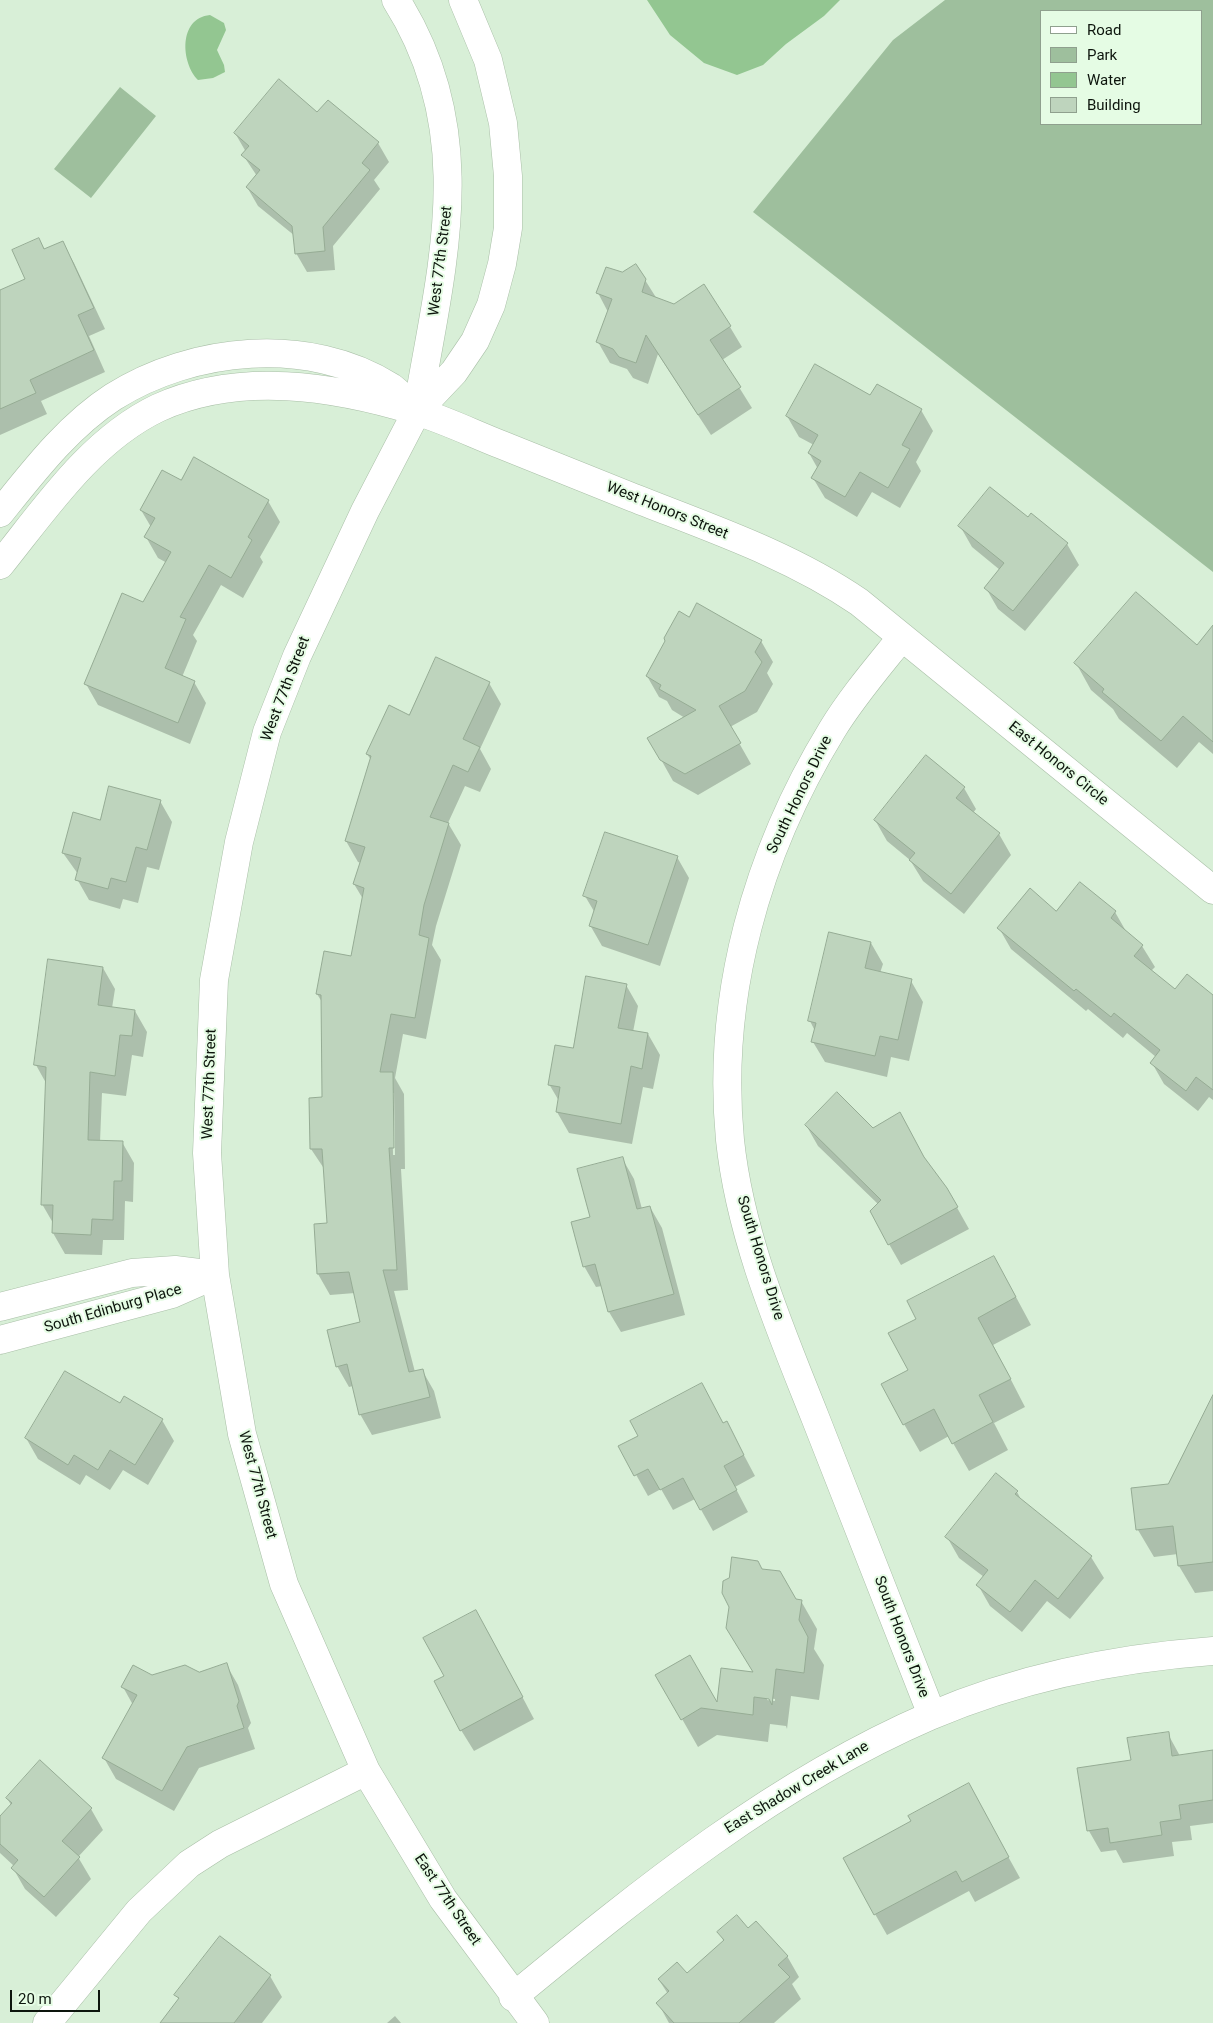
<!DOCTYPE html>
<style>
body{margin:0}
#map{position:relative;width:1213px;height:2023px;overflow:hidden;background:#d8efd7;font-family:Roboto,sans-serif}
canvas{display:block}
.legend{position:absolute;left:1040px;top:10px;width:162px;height:115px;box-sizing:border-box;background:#e5fce4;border:1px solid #8fa08e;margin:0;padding:6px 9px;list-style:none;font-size:15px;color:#0d150d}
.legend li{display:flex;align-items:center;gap:10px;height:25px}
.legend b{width:25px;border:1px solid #8fa08e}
.scale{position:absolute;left:10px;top:1990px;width:90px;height:22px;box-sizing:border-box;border:2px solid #0d150d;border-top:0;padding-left:6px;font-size:15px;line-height:18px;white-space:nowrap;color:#0d150d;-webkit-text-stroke:4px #e5fce4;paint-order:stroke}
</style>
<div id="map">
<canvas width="1213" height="2023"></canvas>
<ul class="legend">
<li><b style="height:6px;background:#fff"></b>Road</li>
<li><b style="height:14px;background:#9ebf9d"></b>Park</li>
<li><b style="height:14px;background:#93c691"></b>Water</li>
<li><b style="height:14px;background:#bed4bd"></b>Building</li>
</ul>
<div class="scale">20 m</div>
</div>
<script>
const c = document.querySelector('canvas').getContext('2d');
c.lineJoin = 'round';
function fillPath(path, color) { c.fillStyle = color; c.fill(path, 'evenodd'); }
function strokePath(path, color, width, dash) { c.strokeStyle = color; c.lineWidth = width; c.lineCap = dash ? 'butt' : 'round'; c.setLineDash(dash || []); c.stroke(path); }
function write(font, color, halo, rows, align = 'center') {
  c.font = font + ' Roboto,sans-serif'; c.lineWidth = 4; c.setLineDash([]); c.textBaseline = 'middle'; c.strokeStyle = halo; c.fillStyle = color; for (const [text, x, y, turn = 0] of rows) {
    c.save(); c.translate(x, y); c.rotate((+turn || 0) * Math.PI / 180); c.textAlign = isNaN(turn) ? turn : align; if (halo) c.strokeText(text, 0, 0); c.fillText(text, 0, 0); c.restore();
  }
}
const green = new Path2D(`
 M945 0H1213V572L753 212 893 40ZM1042 11H1202V124H1042Z
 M120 87 156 116 91 198 54 169Z`);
const water = new Path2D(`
 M647 0H840L824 16 786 44 763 65 737 75 704 63 670 35Z
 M210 15 224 23 226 30 217 50 224 65 225 72 213 78 198 80C181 63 178 18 210 15Z`);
const shadow = new Path2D(`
 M317 114 378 143 389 162 374 180 380 189 333 246 335 270 307 272 296 253 295 236 258 206 247 187 257 176 243 155 246 152 235 133Z
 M39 239 45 250 62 242 74 263 105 329 89 336 105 372 41 401 47 414 0 435V291L26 280Z
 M645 280 657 299 730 327 742 347 722 360 752 408 711 435 658 354 648 384 633 378 627 369 610 363 598 342 608 312 598 293Z
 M871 397 921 410 933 431 916 462 921 471 900 508 872 492 857 517 825 498 813 478 818 469 809 453 814 445 799 437 787 416Z
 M182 481 268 501 280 522 260 557 263 562 243 598 221 585 193 635 197 641 182 677 194 682 206 703 190 744 98 705 86 684 144 603 167 563 158 558 146 537 151 527 141 510Z
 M1028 519 1067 544 1079 565 1025 631 998 609 986 588 1000 570 972 547 960 526Z
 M689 618 761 641 773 662 767 673 773 684 757 712 730 727 751 764 698 795 673 781 649 738 685 718 672 710 667 701 659 697 647 676Z
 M1213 644V754L1199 742 1177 768 1119 719 1113 709 1091 690 1076 663Z
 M489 683 501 704 480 749 491 769 480 792 465 786 448 823 461 845 436 926 432 945 441 960 426 1039 403 1034 395 1078 404 1094 405 1169H401L408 1290 394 1291 415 1372 422 1370 434 1391 441 1418 372 1435 360 1414 353 1386 349 1387 337 1366 362 1323 355 1293 330 1295 318 1274 328 1224 325 1170 311 1149 324 1099 322 1002 317 994 352 958 363 899 354 884 361 863 358 862 346 841 371 760 367 754 409 717ZM392 1093H394L395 1155H393Z
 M964 788 976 809 973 813 999 834 1011 855 964 914 923 881 910 860 887 841 875 820Z
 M160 801 172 822 159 870 147 867 138 903 123 899 120 909 89 900 77 879 78 874 63 853 101 821Z
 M677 857 689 878 660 966 602 946 590 925 595 913 585 896Z
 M1057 912H1115L1127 933 1142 946 1155 967 1151 971 1175 991 1213 997V1100L1209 1097 1198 1111 1164 1084 1152 1063 1156 1057 1127 1033 1123 1038 1088 1009 1086 1011 1011 949 999 928Z
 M871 943 883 964 880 973 911 981 923 1002 909 1061 891 1057 887 1077 825 1062 813 1042 815 1031 810 1021Z
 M103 968 115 989 112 1008 135 1011 147 1032 143 1057 132 1055 126 1096 102 1093 100 1142H122L134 1163 133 1202 125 1201 124 1240H103L102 1255 65 1254 53 1233V1223L42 1204 46 1083 36 1065Z
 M626 985 638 1006 633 1032 648 1034 660 1055 653 1089 643 1087 632 1144 569 1133 557 1112 559 1101 549 1084Z
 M806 1125 872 1129 926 1161 946 1188 969 1229 901 1265 889 1244 878 1204 818 1146Z
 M622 1158 634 1179 642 1209 650 1207 662 1228 685 1315 621 1332 609 1312 602 1286 596 1287 584 1266 592 1218Z
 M1009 1284 1031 1325 993 1345 1025 1407 994 1423 1008 1450 969 1471 949 1436 920 1452 904 1424 909 1370Z
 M120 1405 162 1420 174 1441 148 1485 123 1470 110 1490 86 1475 80 1485 38 1459 26 1438Z
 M1213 1430V1591L1195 1593 1179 1566 1178 1554 1154 1557 1138 1530 1169 1485Z
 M738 1444 755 1476 735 1487 748 1512 713 1531 695 1499 673 1510 661 1489 648 1496 620 1446Z
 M1017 1492 1023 1503 1091 1557 1104 1578 1070 1619 1047 1601 1022 1632 990 1606 978 1585 984 1577 959 1558 947 1537Z
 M762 1570 796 1600 801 1601 817 1629 814 1649 824 1665 819 1700 791 1696 787 1729 786 1726 770 1724 768 1742 717 1735 698 1747 657 1675 717 1705 755 1674ZM767 1698 775 1699V1701L767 1700Z
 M488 1632 534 1719 474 1751 461 1730 446 1676Z
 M226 1664 238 1685 251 1723 248 1728 255 1749 199 1768 174 1811 116 1779 104 1758 133 1705 123 1687 198 1673Z
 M1168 1734 1180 1756 1213 1752V1823L1190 1826 1192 1840 1172 1842 1174 1856 1123 1863 1116 1850 1101 1852 1089 1831 1079 1769 1132 1761Z
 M7 1798 91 1809 103 1830 78 1857 91 1879 56 1917 25 1889 13 1868 14 1866 0 1853V1817L11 1805Z
 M980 1806 1020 1878 975 1902 969 1891 887 1935 875 1914Z
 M748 1930 787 1956 799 1977 792 1984 801 1999 774 2023H669L658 2003 668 1994 659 1980 687 1975 724 1942 719 1932Z
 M270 1976 282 1997 262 2023H161L179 2000 176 1995Z
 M395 2016 401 2023H387Z`);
const building = new Path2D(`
 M279 79 317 112 328 100 379 142 362 163 370 170 323 227 325 251 295 254 292 226 246 187 260 170 241 155 249 146 234 133Z
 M39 238 44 249 63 241 94 308 78 315 94 350 30 380 36 393 0 409V290L25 279 12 250Z
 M636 264 646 279 642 292 674 304 704 284 731 326 710 340 741 387 698 415 646 335 636 363 619 357 613 349 596 342 612 299 596 293 606 267 622 272Z
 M815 364 870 395 877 384 922 409 902 445 910 449 888 488 860 472 845 497 811 478 821 461 808 453 818 435 786 416Z
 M194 457 269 500 248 537 252 540 231 578 209 565 180 617 186 619 165 668 195 681 178 723 84 684 122 593 143 602 171 552 144 537 155 518 140 510 162 470 181 480Z
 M990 487 1028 517 1031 513 1068 543 1013 611 984 588 1004 563 958 526Z
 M1136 592 1197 645 1213 625V742L1183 716 1161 741 1102 692 1104 689 1074 663Z
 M697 603 762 640 755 652 762 662 745 691 719 706 741 743 685 774 660 760 647 738 696 710 659 689 661 685 646 676 665 641 664 638 679 611 689 617Z
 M436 657 490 682 463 739 480 747 468 772 453 765 430 817 449 823 424 905 419 935 429 938 415 1018 391 1014 380 1072H393L394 1148H389L397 1270H383L409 1372 423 1369 430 1397 359 1415 347 1364 336 1367 327 1330 360 1322 349 1272 317 1274 314 1224 327 1223 322 1149H310L309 1098 322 1097 321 995 316 994 324 951 351 956 364 888 353 884 365 847 345 841 371 756 366 754 389 705 409 715Z
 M926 755 965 787 956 798 1000 833 951 894 909 860 915 853 874 820Z
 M109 786 161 800 147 850 136 847 126 882 111 878 108 889 75 880 81 858 62 853 73 812 100 820Z
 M605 832 678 856 648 945 589 926 597 901 583 896Z
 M1080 882 1116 911 1111 918 1143 945 1134 956 1175 989 1187 974 1213 995V1090L1196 1077 1186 1091 1150 1063 1160 1050 1114 1013 1111 1017 1076 989 1074 991 997 928 1030 888 1056 911Z
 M829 932 871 942 865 968 912 979 898 1040 880 1036 875 1056 811 1042 816 1023 808 1021Z
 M48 959 103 967 98 1005 135 1010 132 1036 120 1035 115 1076 90 1072 88 1140 123 1141 122 1181H114L113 1220 92 1219 91 1235 52 1233 53 1205H41L46 1067 34 1065Z
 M586 976 627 984 618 1028 648 1033 642 1069 631 1066 621 1124 556 1112 560 1087 548 1085 555 1045 573 1048Z
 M837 1092 873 1128 900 1112 924 1157 947 1188 958 1207 888 1245 870 1211 881 1200 805 1125Z
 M623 1157 637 1209 650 1206 674 1294 608 1312 595 1264 583 1267 571 1222 590 1217 577 1169Z
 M994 1256 1016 1297 978 1318 1011 1379 979 1395 993 1422 952 1444 934 1409 903 1425 881 1384 908 1370 888 1333 916 1319 907 1301Z
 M65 1371 120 1403 124 1396 163 1419 135 1465 110 1450 98 1470 74 1455 68 1465 25 1438Z
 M702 1383 723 1423 727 1421 744 1455 724 1466 737 1490 700 1510 683 1478 660 1490 648 1469 634 1476 618 1446 638 1436 630 1421Z
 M1213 1395V1562L1178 1566 1173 1526 1136 1530 1131 1488 1168 1484Z
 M996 1473 1018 1491 1015 1494 1092 1556 1058 1599 1035 1580 1010 1612 976 1585 988 1570 945 1537Z
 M732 1557 758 1561 762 1569 780 1571 796 1599 802 1600 799 1620 808 1637 804 1673 776 1669 772 1705 769 1699 754 1697 753 1715 701 1708 681 1720 655 1675 690 1655 717 1702 721 1668 753 1672 726 1628 729 1607 722 1593 723 1581 729 1578Z
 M476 1610 523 1697 460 1731 434 1681 444 1676 423 1638Z
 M227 1663 239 1701 237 1706 244 1728 187 1747 162 1791 102 1758 137 1695 121 1687 133 1665 152 1675 185 1665 199 1672Z
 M1169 1732 1172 1756 1213 1750V1800L1179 1805 1181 1819 1160 1822 1162 1835 1110 1843 1108 1828 1087 1831 1077 1768 1131 1760 1127 1738Z
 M40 1760 92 1808 62 1841 80 1857 44 1897 11 1868 18 1860 0 1844V1816L12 1803 6 1798Z
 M969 1783 1009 1857 962 1882 956 1871 874 1915 843 1858 911 1821 908 1816Z
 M737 1915 748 1928 756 1921 788 1956 778 1965 790 1977 739 2023H674L656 2003 669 1991 658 1979 677 1962 687 1973 724 1940 717 1932Z
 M220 1936 271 1975 234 2023H160L179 1998 174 1995Z`);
const minor = new Path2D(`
 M396 0C481 134 441 268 417 411
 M463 0 488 60 503 123 508 176V228L502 264 491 305 475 341 454 372 417 411 365 511 297 656 267 732 239 842 214 980 207 1153 215 1275 242 1434 284 1584 366 1771 443 1899 535 2023
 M0 513C33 472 68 426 113 397 192 347 309 335 391 387 398 392 404 399 410 405
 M0 565C45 509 91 440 158 408 239 371 334 386 416 411 445 420 474 434 502 445 544 462 586 479 629 496 707 527 789 554 859 602L1213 890
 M902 637C878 667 852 697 832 730 757 853 716 996 730 1140 740 1236 780 1329 815 1417 854 1517 893 1616 932 1715
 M0 1307 132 1273 175 1270 215 1275
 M0 1340 172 1294 215 1275
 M513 1997C643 1890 775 1783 930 1716 1019 1678 1117 1658 1213 1651
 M47 2023 139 1911 189 1864 220 1844 366 1771`);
const streetNames = [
 ["West 77th Street",441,261,-83],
 ["West Honors Street",667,511,22],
 ["West 77th Street",286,689,-69],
 ["East Honors Circle",1058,764,39],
 ["South Honors Drive",800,795,-64],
 ["West 77th Street",210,1084,-88],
 ["South Honors Drive",760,1258,73],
 ["South Edinburg Place",113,1309,-16],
 ["West 77th Street",257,1485,75],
 ["South Honors Drive",901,1637,69],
 ["East Shadow Creek Lane",797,1788,-31],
 ["East 77th Street",447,1900,56]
];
fillPath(green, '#9ebf9d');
fillPath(water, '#93c691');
fillPath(shadow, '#0003');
fillPath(building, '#bed4bd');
strokePath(building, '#95ab94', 1);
strokePath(minor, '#a9bfa7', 29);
strokePath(minor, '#fff', 28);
write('15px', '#0d150d', '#e5fce4', streetNames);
</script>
